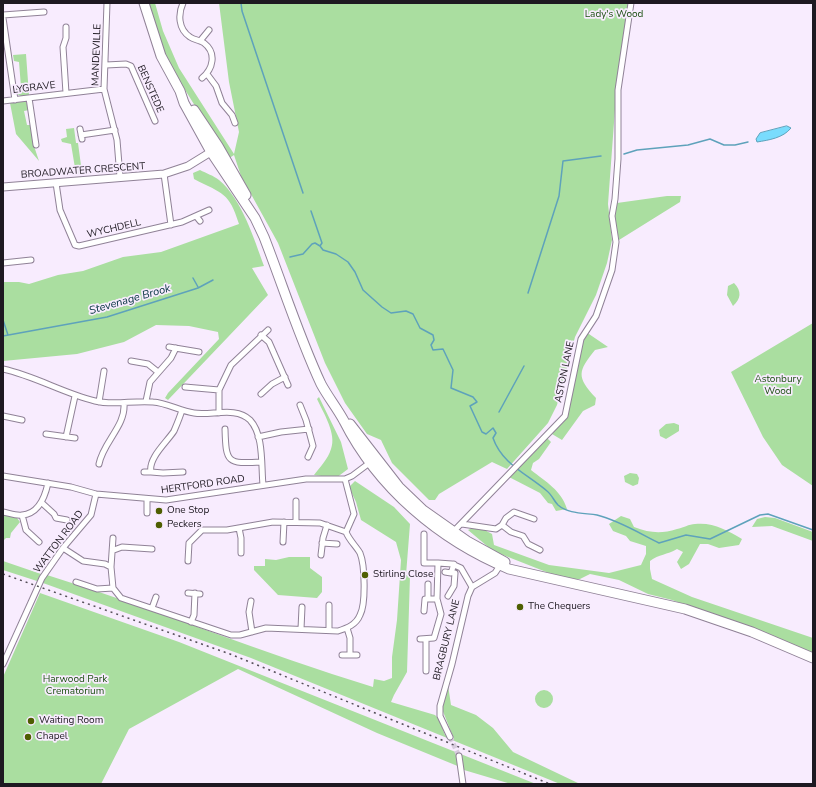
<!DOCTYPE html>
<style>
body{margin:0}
#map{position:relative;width:816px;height:787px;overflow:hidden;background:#f8ecfe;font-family:"Nunito Sans",sans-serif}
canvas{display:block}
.frame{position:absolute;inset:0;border:4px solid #1e1921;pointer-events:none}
</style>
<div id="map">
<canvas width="816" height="787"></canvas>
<div class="frame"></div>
</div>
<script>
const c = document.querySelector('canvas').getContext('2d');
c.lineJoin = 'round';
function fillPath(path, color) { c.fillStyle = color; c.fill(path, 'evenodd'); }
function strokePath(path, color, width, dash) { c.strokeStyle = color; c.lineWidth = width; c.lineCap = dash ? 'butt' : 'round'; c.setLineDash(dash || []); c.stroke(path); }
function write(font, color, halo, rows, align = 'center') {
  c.font = font + ' "Nunito Sans",sans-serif'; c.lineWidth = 3.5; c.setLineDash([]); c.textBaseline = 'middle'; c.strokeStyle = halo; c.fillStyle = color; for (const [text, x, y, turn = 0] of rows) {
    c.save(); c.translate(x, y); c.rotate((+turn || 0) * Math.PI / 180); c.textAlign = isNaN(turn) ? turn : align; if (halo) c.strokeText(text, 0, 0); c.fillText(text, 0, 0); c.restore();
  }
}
const green = new Path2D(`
 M147 3H155L163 31 179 68 234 154 239 132 229 82 219 3H628L617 82 608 204 612 240 607 263 596 295 575 337 557 405 548 423 507 469 492 462 439 494 435 500H429L392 463 381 440 367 434 345 403 325 363 278 243 241 176 234 155 228 159 164 56Z
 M26 54 29 95 21 96 17 94V88L21 87 19 62 14 61 13 55Z
 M22 101 26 102 29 110 24 111 27 125H32L34 146 39 161 16 134 10 103Z
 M74 128 76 143H78L82 173 76 174 71 144 62 142 61 139 67 137 66 129Z
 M200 170C206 173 214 176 219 180 242 199 254 239 264 266L252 268 268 295 168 400 165 398 168 393 219 339 218 332 189 326 156 325 124 342 77 354 3 361V282H19L29 284 58 275 83 271 123 257 161 252 239 224C229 192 223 194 194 179L193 173Z
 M667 196H681L680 202 619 240 614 215 617 203Z
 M734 283C742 291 741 299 733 306L727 295 728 286Z
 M813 323V486L782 465 763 437 731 372Z
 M586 332 608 347 595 350C578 371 576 377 596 398L595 405 583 411 562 440 552 434 566 417 582 338Z
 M319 397 341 442 348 469 336 478 314 475C320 467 328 459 331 449 337 434 323 412 317 399Z
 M674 423 679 425V431L666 439 660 436 659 430 666 424Z
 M547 438 551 442 539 459 533 463 531 470C546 482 561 490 567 509L556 511 552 504 548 503 540 493 509 477Z
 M630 473 637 474 639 478 638 484 633 486 625 482 624 476Z
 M355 481 394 507 410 524 406 575 410 576 407 672 394 695 391 702 435 715 439 719 445 735 454 739 442 709 448 685 451 705 476 715 493 728 513 752 580 784H560L251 658 43 583 47 575C157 609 263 654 373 687L374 679 384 681 392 678V657L397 620 401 560 396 542 361 520 356 502 349 487Z
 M3 514 17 518 20 522 11 533 10 538H6L3 541Z
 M621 516 630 519 634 527C650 533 661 534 677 529 683 528 689 524 695 524 713 522 727 530 742 539L739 545 719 548 708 544H700L689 564 681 569 677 562 683 552 677 549C667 555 659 554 650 561V569L652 579 692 597 813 638V653L789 643 672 600 648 594 619 580 590 574 580 579H564L493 551 468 530C477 525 483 529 492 534L494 545 549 565 609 573 641 565 646 554V546L630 541 626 536 613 531 609 524Z
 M765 517 775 518 813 532V541L772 526 752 527 757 519Z
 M289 557H310V568L322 577V592L317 598 278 595 254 570V566H265V559L276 560Z
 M3 561 41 574 37 581 3 570Z
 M40 593 179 642 536 784H511L464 770 461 757 460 767 377 733 238 669 129 729 101 784H3V677Z
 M535 699a9 9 0 1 1 18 0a9 9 0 1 1-18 0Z`);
const water = new Path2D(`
 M787 126 791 128C783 138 769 140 757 142L756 139 760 133Z`);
const stream = new Path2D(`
 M241 3 242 11 303 193
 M624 154 637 150 688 145 710 139 724 145H735L748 142
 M311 211 322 243 320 246
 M290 257 303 254 312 244 315 243 320 246 323 250 336 254 348 262 355 272 363 290 382 307 391 313 406 311 413 314 420 328 433 335 434 340 431 345 433 350 443 349 453 370 451 388 473 397 477 402 470 406 482 432 486 434 493 428 496 433 493 438C502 464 527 474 547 491 552 495 554 501 558 505 568 514 585 513 597 515 618 520 639 533 659 543L686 535 710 539 760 515 768 514 813 530
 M193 278 198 287
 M528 293 559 196 563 161 601 156
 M3 320 8 335
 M3 336 107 317 198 288 213 280
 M499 412 524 366`);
const streetTunnel = new Path2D(`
 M450 737 459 756`);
const street = new Path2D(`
 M107 3 104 89 117 140 120 177
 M183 3C178 14 178 29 190 37 194 40 200 40 204 43 217 53 213 69 202 78
 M3 15 44 12
 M3 18 15 100
 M66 27V38L63 47 66 93
 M200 41 209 30
 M106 65 126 64 131 66 155 121
 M207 74 216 86 222 103 232 115 235 123
 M29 98 36 145
 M3 101 104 89
 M80 129 82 139
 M81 135 115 130
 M164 174 171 225
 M56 183 60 210 75 245 79 246 182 222 209 210
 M196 216 200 221
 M3 263 31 260
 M261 335 269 342 288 385
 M169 347 199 352
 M131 361 148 364 158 372
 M3 369C35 376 63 393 95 401 114 406 133 400 153 402 167 403 180 411 194 413 211 416 236 406 250 420 264 435 261 465 263 485
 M185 387 219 390
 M261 394 272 384 285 377
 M146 401 150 382 171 358 176 348
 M99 402 104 371
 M300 405 306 420 313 446 308 457
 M182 410C180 417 177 424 174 431 167 442 148 458 151 472L163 473 183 472
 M219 413V390L231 365 268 330
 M3 416 22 420
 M225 429C226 463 227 464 261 462
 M46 434 75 438
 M66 437 75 396
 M258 437 281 432 309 429
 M99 464C103 442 126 426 124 403
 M144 472H151
 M3 476 71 487 96 494 166 500 306 479H345L352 476 372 461
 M42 503 54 514 56 518 67 520
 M3 512C9 513 16 516 22 515 38 514 45 497 48 483
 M147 513V500
 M22 515 26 530 39 542
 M296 522V501
 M462 524 496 529 502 525 511 532 523 536 528 544 540 550
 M502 525 506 518 514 512 534 519
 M239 528 241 538V553
 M452 533 565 416 581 339 596 316 612 270 616 242 612 216 615 199 618 159V90L631 3
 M424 534V563H438
 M283 542 284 522
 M322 543 337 544
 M63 548 83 561 105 564 111 567 113 588 121 598 231 635H240L266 628 338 631C347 628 356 625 360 615 366 604 365 565 360 553 356 546 349 540 346 532L354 514 345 479
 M114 550 122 547 152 549
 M321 555 323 538 327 525
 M188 561 189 543 202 530H227L273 522 320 523 346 532
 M111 567 113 538
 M445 572 451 573 454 564
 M76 582 97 589 113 588
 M428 584V599H437
 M188 593 200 594
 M448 596 454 586 455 573
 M251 601 249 612 252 632
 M152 608 156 597
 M424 611 425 599H428
 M191 622 194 615 195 593
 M347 628 350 638V655
 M301 629 302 607
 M329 630V605
 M420 639 434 638 441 614 437 599 438 563 452 564 461 568 472 587
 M426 639V671
 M342 655H357
 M3 664 42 578 63 548 91 515 96 494
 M450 737 440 716V706L452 664 468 596 472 587 495 573 501 564
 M459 756 463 784`);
const secondary = new Path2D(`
 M3 187 164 174 188 166 214 150`);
const highway = new Path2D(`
 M144 3 161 56 180 91 184 103 211 152 255 218 264 237C283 286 299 337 321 384 328 397 337 408 344 421 378 488 439 540 509 569L685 609 752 632 813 658
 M194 110 218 146 246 195
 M350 424 399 487 423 510 467 541 505 562`);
const rail = new Path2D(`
 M3 574 230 654 550 784`);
const markers = [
 [159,511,4,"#4e5e01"],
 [159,525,4,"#4e5e01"],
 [365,575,4,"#4e5e01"],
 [520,607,4,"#4e5e01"],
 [31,721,4,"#4e5e01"],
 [28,737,4,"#4e5e01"]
];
const parkNames = [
 ["Lady's Wood",614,15],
 ["Astonbury",778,380],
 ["Wood",778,392],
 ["Harwood Park",75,680],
 ["Crematorium",75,692]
];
const streetNames = [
 ["MANDEVILLE",97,55,-88],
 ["LYGRAVE",34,88,-7],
 ["BENSTEDE",150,89,66],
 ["BROADWATER CRESCENT",83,171,-4],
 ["WYCHDELL",114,229,-13],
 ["ASTON LANE",565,372,-78],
 ["HERTFORD ROAD",203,485,-8],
 ["WATTON ROAD",59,542,-53],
 ["BRAGBURY LANE",447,640,-76]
];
const poiNames = [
 ["One Stop",167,511],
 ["Peckers",167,525],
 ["Stirling Close",373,575],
 ["The Chequers",528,607],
 ["Waiting Room",39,721],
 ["Chapel",36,737]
];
const waterNames = [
 ["Stevenage Brook",130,300,-16]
];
fillPath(green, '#aadea0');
fillPath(water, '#79dcfd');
strokePath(water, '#5ea2bb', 1);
strokePath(stream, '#5ea2bb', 1.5);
strokePath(streetTunnel, '#d7ccdd', 5, [5, 2.5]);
strokePath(street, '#908297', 7);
strokePath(secondary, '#908297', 9);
strokePath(highway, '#908297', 11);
strokePath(street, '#fff', 5);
strokePath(secondary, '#fff', 7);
strokePath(highway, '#fff', 9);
strokePath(rail, '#554e59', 1.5, [2, 4]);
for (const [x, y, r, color] of markers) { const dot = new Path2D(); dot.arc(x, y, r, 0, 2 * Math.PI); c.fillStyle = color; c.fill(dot); strokePath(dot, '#f8ecfe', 1.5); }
write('10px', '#1b4f11', '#f8ecfe', parkNames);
write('10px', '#1e1921', '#f8ecfe', streetNames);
write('10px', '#1e1921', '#f8ecfe', poiNames, 'left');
write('italic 11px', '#00303d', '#f8ecfe', waterNames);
</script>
